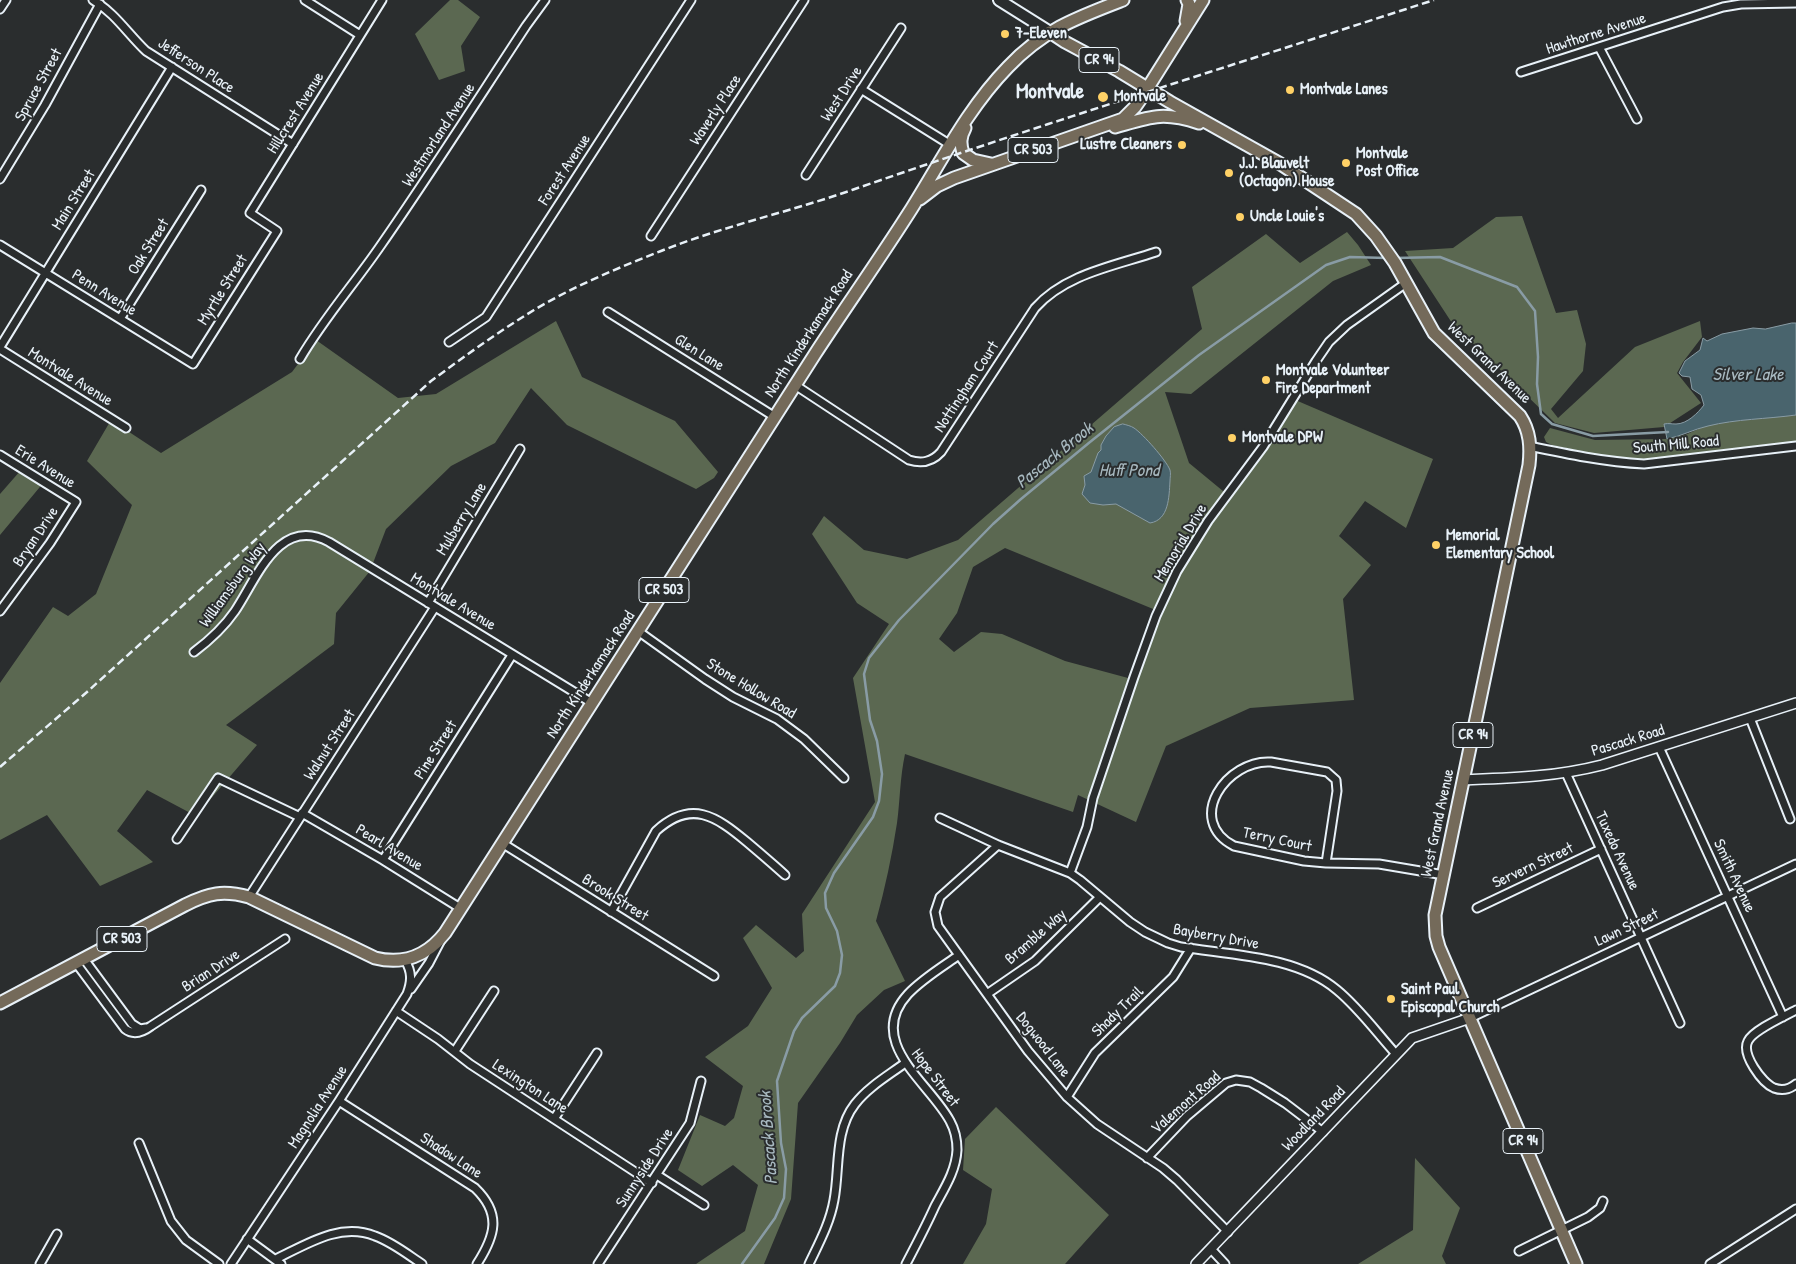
<!DOCTYPE html>
<style>
body{margin:0}
canvas{display:block;background:#2a2d2e}
</style>
<canvas width="1796" height="1264"></canvas>
<script>
const c = document.querySelector('canvas').getContext('2d');
c.lineJoin = 'round';
function fillPath(path, color) { c.fillStyle = color; c.fill(path, 'evenodd'); }
function strokePath(path, color, width, dash) { c.strokeStyle = color; c.lineWidth = width; c.lineCap = dash ? 'butt' : 'round'; c.setLineDash(dash || []); c.stroke(path); }
function write(font, color, halo, rows, align = 'center') {
  c.font = font + ' "Patrick Hand",sans-serif'; c.lineWidth = 4; c.setLineDash([]); c.textBaseline = 'middle'; c.strokeStyle = halo; c.fillStyle = color; for (const [text, x, y, turn = 0] of rows) {
    c.save(); c.translate(x, y); c.rotate((+turn || 0) * Math.PI / 180); c.textAlign = isNaN(turn) ? turn : align; if (halo) c.strokeText(text, 0, 0); c.fillText(text, 0, 0); c.restore();
  }
}
const green = new Path2D(`
 M450 0H458L480 17 461 46 465 71 439 80 415 34Z
 M1522 216 1556 313 1577 310 1586 344 1583 371 1551 409 1558 418 1635 347 1700 321 1702 337 1683 362 1677 373 1701 403 1664 427 1594 433 1555 423 1452 323 1405 251 1453 248 1496 217Z
 M1347 232 1358 245 1371 265 1333 281 1191 394 1165 392 1189 463 1229 496 1293 399 1433 459 1406 528 1365 501 1339 536 1371 565 1343 599 1354 700 1250 708 1166 746 1136 822 1078 795 1073 812 905 754C900 777 900 800 897 823 892 856 885 888 876 921L905 981 884 990 857 1015 840 1043 798 1103 791 1199 764 1264H696L745 1231 758 1185 733 1165 702 1186 678 1170 700 1115 725 1126 734 1118 743 1086 705 1057 748 1026 772 988 743 938 756 925 796 958 804 951 802 914 875 802 853 678 889 624 857 603 812 534 824 516 864 550 907 559 958 540 1202 329 1192 287 1266 234 1300 263ZM1005 548 1158 611 1122 706 1128 678 1065 661 1002 634 981 632 954 652 939 639 957 613 973 567Z
 M556 321 582 377 675 421 718 472 714 478 696 489 567 425 531 388 495 443 451 466 386 529 370 571 336 613 334 644 226 725 257 745 196 816 147 790 117 831 153 862 100 886 47 815 0 840V683L53 607 68 616 96 594 132 505 87 461 111 420 161 453 292 372 316 340 398 398 436 394Z
 M1796 415V442L1652 460 1617 459 1552 445 1546 442 1544 437 1550 428 1595 440 1667 439 1685 435 1705 426 1725 422Z
 M21 470 44 482 0 535V494Z
 M996 1107 1109 1215 1065 1264H963L986 1224 992 1189 963 1170 965 1139Z
 M1415 1158 1460 1208 1442 1256 1446 1264H1358L1413 1230Z`);
const water = new Path2D(`
 M1792 323H1796V415C1767 419 1736 419 1708 426 1694 429 1682 436 1667 439L1664 424C1669 423 1671 424 1676 424 1687 424 1698 413 1704 405L1701 395 1692 389 1690 377 1682 376 1679 373 1685 361 1700 350 1703 338 1707 341 1722 334 1753 328 1765 329Z
 M1123 424C1127 425 1131 426 1134 428 1143 434 1166 460 1170 470 1171 474 1170 477 1170 481 1169 497 1169 520 1150 523L1116 504 1103 505 1090 503 1082 494 1085 485 1084 476 1091 472 1098 453 1101 450V445L1106 436 1114 427Z`);
const stream = new Path2D(`
 M1395 258 1440 257 1517 287 1535 311 1538 357 1537 384 1541 414 1552 424 1593 436 1668 432
 M742 1264 775 1218 784 1198 786 1169 781 1143 777 1081 794 1031 802 1018 835 986 840 973 842 955 837 931 826 908 825 893 834 873 873 817 879 801 882 774 877 741 870 720 864 674 869 658 899 620 993 524 1021 499 1090 442 1199 355 1326 265 1350 257 1387 258`);
const minor = new Path2D(`
 M93 0C115 13 128 34 146 51L293 144
 M305 0 360 35
 M0 9 6 0
 M1599 47 1637 119
 M1521 72 1723 7 1741 4 1796 3
 M861 89 949 144
 M806 175 901 28
 M0 179 45 105 100 4
 M651 236 804 0
 M0 245 193 364 277 231 250 213 382 0
 M608 312 775 417
 M120 319 201 190
 M449 342 486 317 691 0
 M0 347 172 67
 M0 349 126 428
 M300 359C324 318 355 283 381 245 431 173 478 99 526 26L545 0
 M795 385 909 460C922 464 932 462 941 452L1035 308C1065 274 1114 266 1156 252
 M1529 446C1567 454 1605 462 1644 464L1796 446
 M0 455 76 502 50 543 0 611
 M428 603 520 449
 M638 631 705 679 733 697 777 719 804 739 844 778
 M194 652C210 640 224 627 235 611 257 578 279 515 329 542L592 703
 M1750 718 1790 819
 M1659 747 1783 1017
 M1271 762 1327 772 1336 780 1337 791 1326 863 1304 861 1234 846C1184 820 1227 759 1271 762Z
 M1566 773 1680 1023
 M302 813 383 860 460 908
 M940 818 998 845 1070 873 1080 880 1130 922 1145 932 1168 943 1181 947C1232 955 1297 956 1337 990 1359 1008 1377 1033 1396 1054
 M177 839 218 778 300 817
 M502 843 714 976
 M998 845 940 897 935 912 938 926 1028 1051 1067 1097 1097 1124 1163 1168 1177 1180 1228 1232
 M383 860 512 655
 M1326 863 1379 864 1444 875
 M1070 873 1087 827 1093 798 1134 677 1156 616 1177 571 1208 521 1263 447 1316 361 1329 342 1347 325 1406 283
 M249 897 435 607
 M1477 908 1601 849
 M611 912 656 831C691 799 716 816 747 842 760 853 773 864 785 875
 M84 959 132 1024 140 1029 146 1028
 M76 963 125 1029C134 1036 143 1032 151 1026L285 939
 M411 989 429 963 440 942
 M987 994 1035 961 1100 897
 M1796 1010C1785 1016 1753 1030 1748 1041 1741 1054 1762 1083 1774 1088 1782 1091 1790 1089 1796 1084
 M396 1011 438 1039 470 1064 652 1183
 M1470 1018 1796 864
 M455 1051 494 991
 M1067 1097 1095 1053 1173 977 1191 948
 M339 1101 475 1188C502 1214 495 1236 477 1264
 M554 1119 597 1053
 M139 1143 171 1221 186 1240 219 1264
 M1147 1158 1187 1116 1226 1083 1236 1080 1250 1082 1261 1088 1285 1103 1323 1132
 M657 1175 704 1205
 M247 1239 281 1264
 M1211 1249 1225 1264
 M1519 1251 1588 1217 1600 1208 1603 1201
 M276 1259C307 1244 340 1222 375 1236 392 1242 407 1254 422 1264
 M40 1264 57 1234
 M231 1264 339 1101 407 994C412 981 412 972 405 960
 M598 1264 690 1123 701 1081
 M809 1264C819 1243 830 1223 834 1200 840 1168 834 1131 855 1104 868 1087 889 1075 905 1063
 M906 1264C916 1245 926 1226 935 1206 944 1189 956 1171 957 1150 957 1141 955 1130 950 1121 930 1083 864 1042 908 994 922 979 942 967 959 955
 M1710 1264 1796 1209`);
const tertiary = new Path2D(`
 M1463 780C1512 778 1555 777 1602 765L1796 703
 M1196 1264 1412 1038 1470 1018`);
const secondary = new Path2D(`
 M999 0 1050 32`);
const primary = new Path2D(`
 M1186 21 1189 4 1187 0
 M1050 32 1065 42 1119 71 1170 102 1279 163 1356 214 1376 236 1395 263 1434 333 1520 416C1530 431 1531 447 1529 465L1435 915 1436 936 1439 947 1576 1264
 M1115 127C1150 117 1162 111 1199 123
 M965 128C960 137 960 144 963 153L973 160 991 164
 M920 199 937 186 954 178 1123 119 1135 107 1142 97 1203 0
 M0 1003 185 905C209 893 223 890 249 897L375 958C403 965 427 956 445 933 568 740 692 547 815 354 847 305 881 257 912 208 942 160 968 108 1008 67 1043 30 1076 18 1123 0`);
const rail = new Path2D(`
 M0 767 87 692 431 381C465 356 498 332 534 310 574 286 618 268 661 251 724 226 789 212 852 190 1045 123 1240 63 1434 0`);
const markers = [
 [1005,34,5,"#ffd166"],
 [1290,90,5,"#ffd166"],
 [1103,97,6,"#ffd166"],
 [1182,145,5,"#ffd166"],
 [1346,163,5,"#ffd166"],
 [1229,173,5,"#ffd166"],
 [1240,217,5,"#ffd166"],
 [1266,380,5,"#ffd166"],
 [1232,438,5,"#ffd166"],
 [1436,545,5,"#ffd166"],
 [1391,999,5,"#ffd166"]
];
const shields = [
 [1099,60,40],
 [1033,150,50],
 [664,590,50],
 [1473,735,40],
 [122,939,50],
 [1523,1141,40]
];
const shieldNames = [
 ["CR 94",1099,60],
 ["CR 503",1033,150],
 ["CR 503",664,590],
 ["CR 94",1473,735],
 ["CR 503",122,939],
 ["CR 94",1523,1141]
];
const poiNames = [
 ["7-Eleven",1015,34],
 ["Montvale Lanes",1300,90],
 ["Montvale",1114,97],
 ["Lustre Cleaners",1172,145,"right"],
 ["Montvale",1356,154],
 ["Post Office",1356,172],
 ["J.J. Blauvelt",1239,164],
 ["(Octagon) House",1239,182],
 ["Uncle Louie's",1250,217],
 ["Montvale Volunteer",1276,371],
 ["Fire Department",1276,389],
 ["Montvale DPW",1242,438],
 ["Memorial",1446,536],
 ["Elementary School",1446,554],
 ["Saint Paul",1401,990],
 ["Episcopal Church",1401,1008]
];
const streetNames = [
 ["Hawthorne Avenue",1596,34,-18],
 ["Jefferson Place",196,66,33],
 ["Spruce Street",39,85,-61],
 ["West Drive",842,94,-57],
 ["Waverly Place",716,110,-57],
 ["Hillcrest Avenue",296,113,-58],
 ["Westmorland Avenue",439,135,-57],
 ["Forest Avenue",565,170,-57],
 ["Main Street",74,200,-58],
 ["Oak Street",149,247,-58],
 ["Myrtle Street",223,290,-58],
 ["Penn Avenue",104,293,32],
 ["North Kinderkamack Road",809,334,-57],
 ["Glen Lane",699,353,32],
 ["West Grand Avenue",1489,363,44],
 ["Montvale Avenue",70,377,32],
 ["Nottingham Court",967,387,-57],
 ["South Mill Road",1676,445,-5],
 ["Erie Avenue",45,467,32],
 ["Mulberry Lane",462,519,-59],
 ["Bryan Drive",36,537,-56],
 ["Memorial Drive",1181,543,-59],
 ["Williamsburg Way",233,585,-54],
 ["Montvale Avenue",453,602,31],
 ["North Kinderkamack Road",591,675,-57],
 ["Stone Hollow Road",751,689,31],
 ["Pascack Road",1628,741,-17],
 ["Walnut Street",330,745,-57],
 ["Pine Street",436,750,-58],
 ["West Grand Avenue",1438,823,-78],
 ["Terry Court",1277,840,12],
 ["Pearl Avenue",389,848,31],
 ["Tuxedo Avenue",1617,851,65],
 ["Servern Street",1533,866,-25],
 ["Smith Avenue",1734,876,65],
 ["Brook Street",615,898,32],
 ["Lawn Street",1627,928,-25],
 ["Bramble Way",1036,937,-41],
 ["Bayberry Drive",1216,937,10],
 ["Brian Drive",211,971,-33],
 ["Shady Trail",1118,1012,-44],
 ["Dogwood Lane",1043,1045,52],
 ["Hope Street",935,1078,53],
 ["Lexington Lane",530,1087,33],
 ["Valemont Road",1186,1103,-41],
 ["Magnolia Avenue",318,1107,-57],
 ["Woodland Road",1314,1119,-46],
 ["Shadow Lane",451,1156,33],
 ["Sunnyside Drive",645,1168,-57]
];
const waterNames = [
 ["Silver Lake",1748,375],
 ["Pascack Brook",1055,456,-39],
 ["Huff Pond",1129,471],
 ["Pascack Brook",769,1138,-94]
];
const districtNames = [
 ["Montvale",1050,92]
];
fillPath(green, '#5b6851');
fillPath(water, '#49646d');
strokePath(water, '#899ca5', 1);
strokePath(stream, '#899ca5', 2.5);
strokePath(minor, '#e8f1f8', 11);
strokePath(tertiary, '#e8f1f8', 12);
strokePath(secondary, '#e8f1f8', 14);
strokePath(primary, '#e8f1f8', 15);
strokePath(minor, '#2a2d2e', 7);
strokePath(tertiary, '#2a2d2e', 9);
strokePath(secondary, '#2a2d2e', 10);
strokePath(primary, '#746a5a', 11);
strokePath(rail, '#e8f1f8', 2.5, [8, 4]);
for (const [x, y, r, color] of markers) { const dot = new Path2D(); dot.arc(x, y, r, 0, 2 * Math.PI); c.fillStyle = color; c.fill(dot); strokePath(dot, '#2a2d2e', 2); }
for (const [x, y, w] of shields) { const box = new Path2D(); box.roundRect(x - w / 2, y - 12.5, w, 25, 4); c.fillStyle = '#2a2d2e'; c.fill(box); strokePath(box, '#e8f1f8', 1); }
write('bold 15px', '#e8f1f8', null, shieldNames);
write('bold 16px', '#e8f1f8', '#2a2d2e', poiNames, 'left');
write('16px', '#e8f1f8', '#2a2d2e', streetNames);
write('italic 18px', '#a8b9c0', '#2a2d2e', waterNames);
write('bold 21px', '#e8f1f8', '#2a2d2e', districtNames);
</script>
